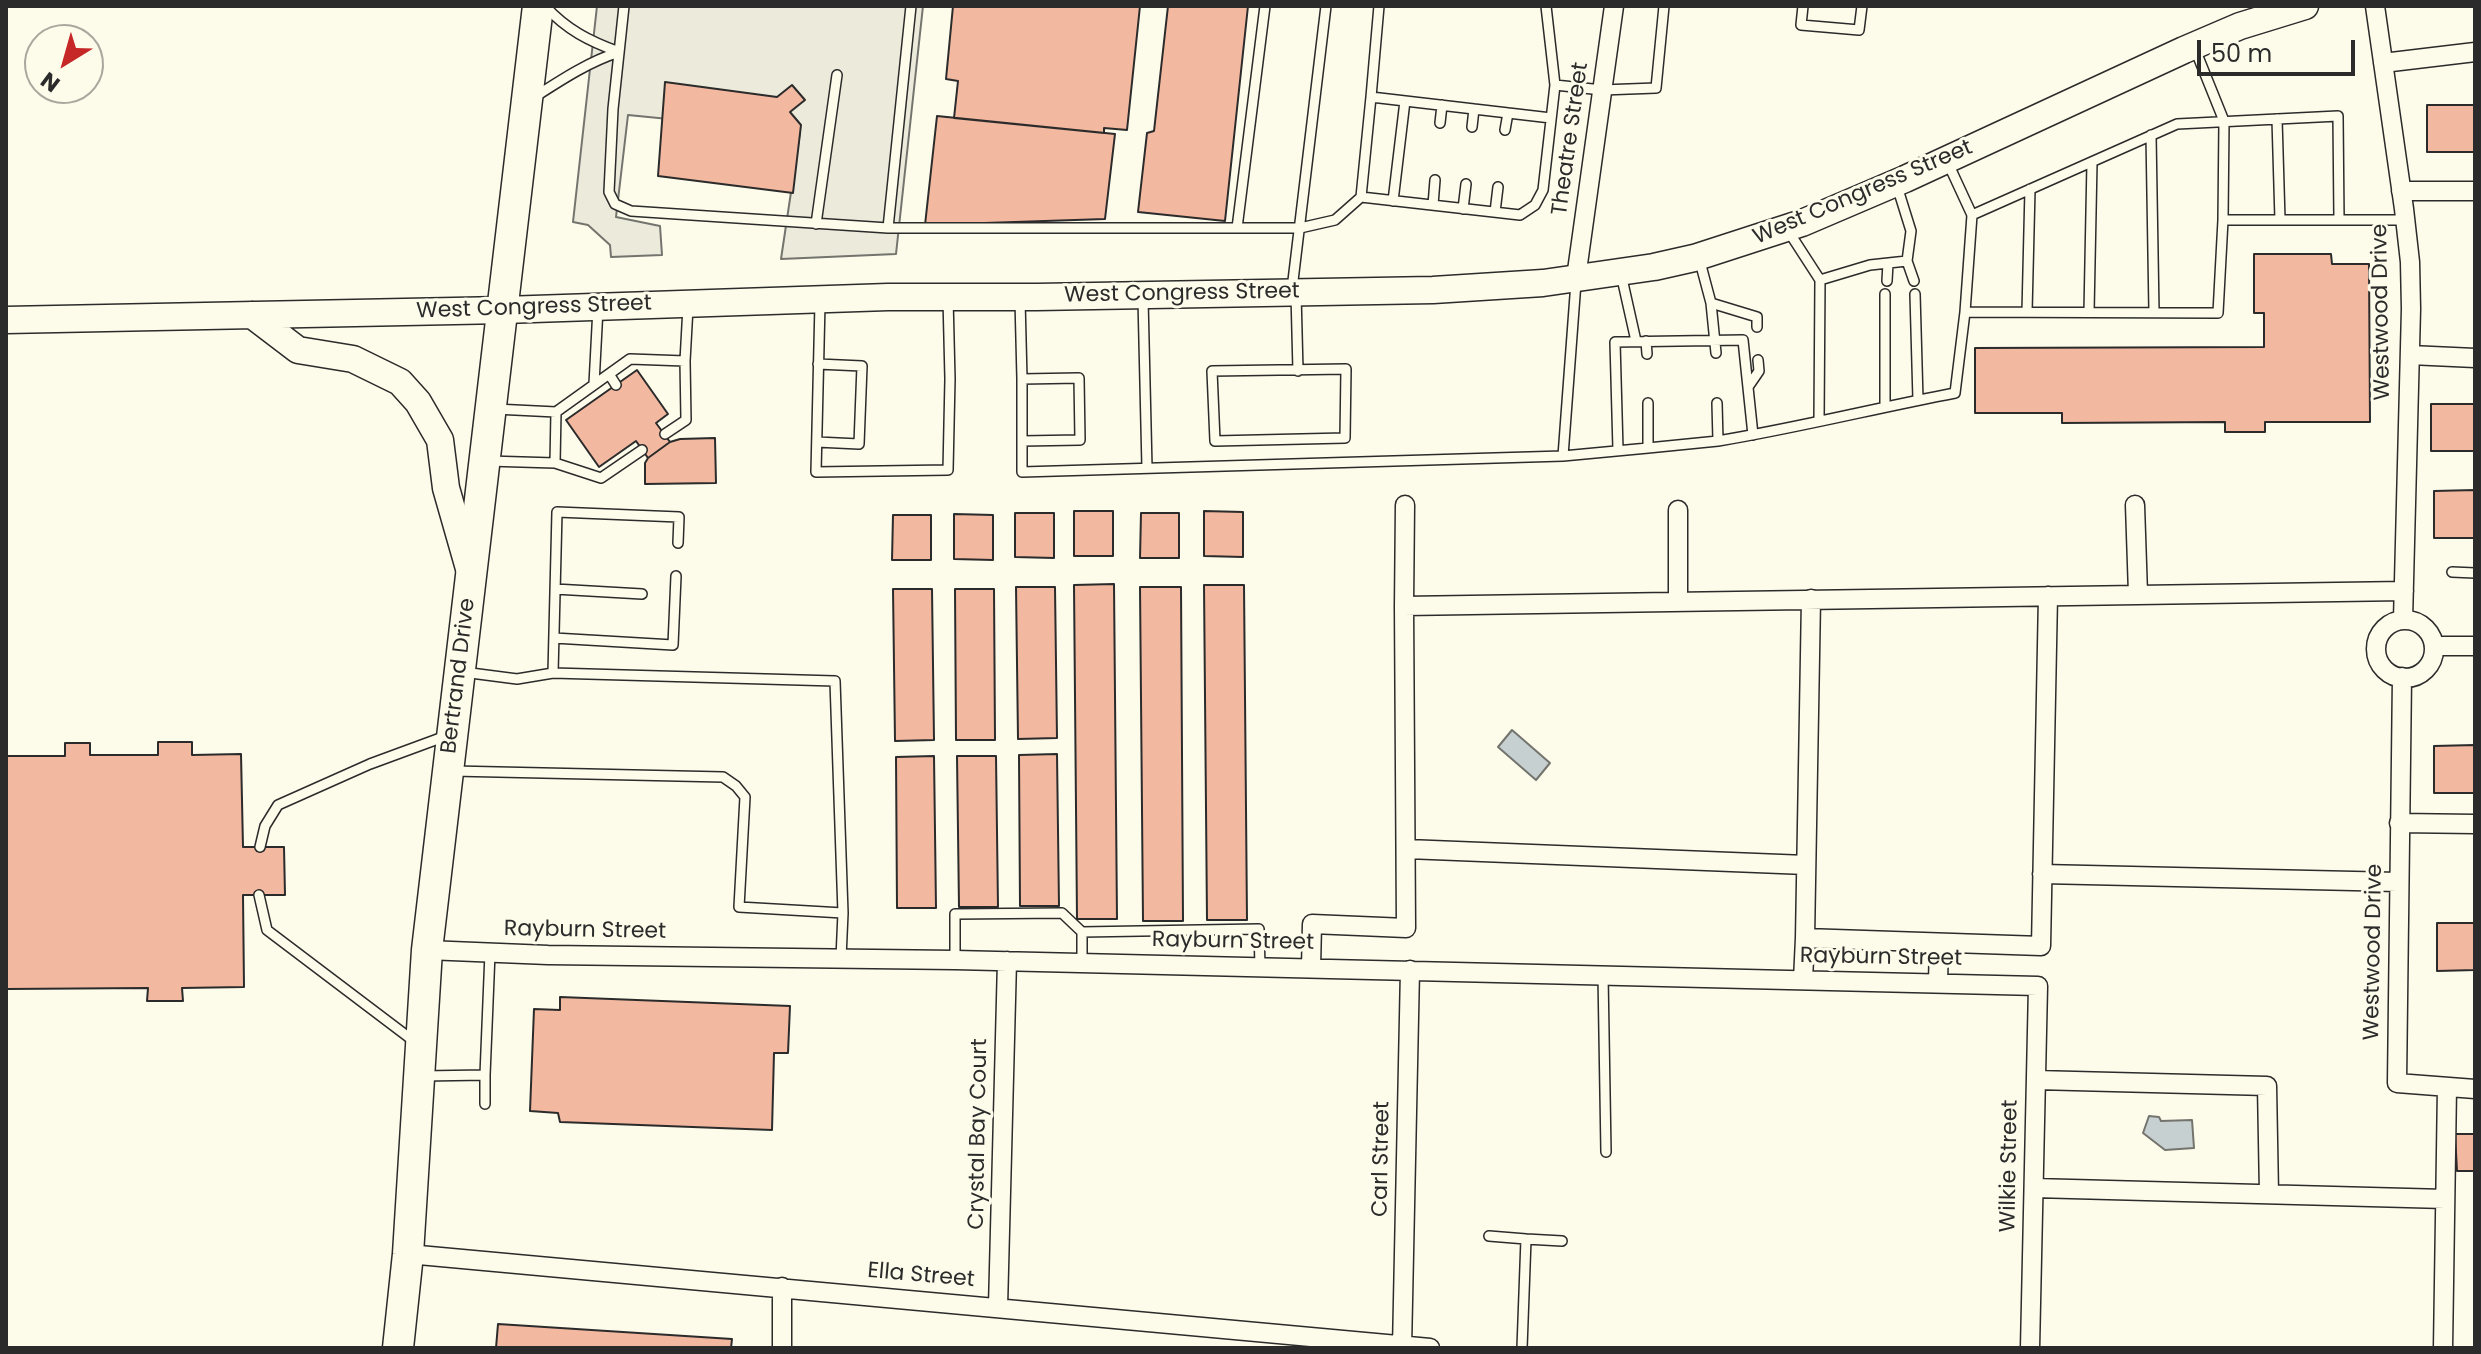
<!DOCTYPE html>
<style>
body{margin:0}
#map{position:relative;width:2481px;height:1354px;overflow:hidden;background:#fdfbea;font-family:Poppins,sans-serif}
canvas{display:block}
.frame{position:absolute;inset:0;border:8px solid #2b2b2b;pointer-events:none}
.north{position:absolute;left:24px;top:24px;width:80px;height:80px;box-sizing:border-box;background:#fdfbea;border:2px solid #a9a89e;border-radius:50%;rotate:217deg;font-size:22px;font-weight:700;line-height:32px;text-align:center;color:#2b2b2b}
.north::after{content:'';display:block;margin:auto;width:28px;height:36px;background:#c62828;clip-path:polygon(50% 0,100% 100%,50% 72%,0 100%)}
.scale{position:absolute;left:2197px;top:40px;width:158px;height:36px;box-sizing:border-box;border:4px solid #2b2b2b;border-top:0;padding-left:10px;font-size:24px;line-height:28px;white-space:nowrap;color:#2b2b2b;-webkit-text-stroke:6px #fdfbea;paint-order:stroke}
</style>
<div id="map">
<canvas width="2481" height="1354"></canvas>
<div class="frame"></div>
<div class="north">N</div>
<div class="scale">50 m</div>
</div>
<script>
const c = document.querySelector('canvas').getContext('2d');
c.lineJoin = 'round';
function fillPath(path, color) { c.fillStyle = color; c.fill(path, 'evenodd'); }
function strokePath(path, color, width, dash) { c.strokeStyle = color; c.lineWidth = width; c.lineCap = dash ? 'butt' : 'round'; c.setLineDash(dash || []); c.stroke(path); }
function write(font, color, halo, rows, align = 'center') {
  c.font = font + ' Poppins,sans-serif'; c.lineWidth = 6; c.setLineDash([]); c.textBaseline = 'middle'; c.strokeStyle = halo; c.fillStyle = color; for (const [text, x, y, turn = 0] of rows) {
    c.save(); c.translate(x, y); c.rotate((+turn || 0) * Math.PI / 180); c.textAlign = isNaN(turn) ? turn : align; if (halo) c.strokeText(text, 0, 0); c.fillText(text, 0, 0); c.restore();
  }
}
const parking = new Path2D(`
 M597 6H923L896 254 781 259 800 132 628 115 616 217 660 226 662 255 611 257 610 245 588 225 573 222Z`);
const water = new Path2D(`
 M1512 730 1550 763 1536 780 1498 747Z
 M2149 1116 2159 1117 2161 1121 2192 1120 2194 1148 2165 1150 2143 1133Z`);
const building = new Path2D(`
 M953 6H1140L1127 130 1104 128V133L954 118 958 81 946 79Z
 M1168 6H1248L1225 221 1138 212 1147 133 1154 131Z
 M665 82 777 97 792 85 805 100 790 112 801 125 793 193 658 176Z
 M2427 105H2475V152H2427Z
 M937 116 1115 134 1105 219 925 225Z
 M2254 254H2331L2332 264H2369L2370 422H2265V432H2225V422L2062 423V413H1975V348L2264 347V313H2254Z
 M637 370 668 414 656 423 670 442 648 458 636 441 599 467 566 420Z
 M2431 404H2475V451H2431Z
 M715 438 716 483 645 484V463L648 458 670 442 680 439Z
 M2475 490V538H2434V491Z
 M1074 511H1113V556H1074Z
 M1204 511 1243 512V557L1204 556Z
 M1015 513H1054V558L1015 557Z
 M1141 513H1179V558H1140Z
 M954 514 993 515V560L954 559Z
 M893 515H931V560H892Z
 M1114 584 1117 919H1077L1074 585Z
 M1204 585H1244L1247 920H1207Z
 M1016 587H1055L1057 738 1018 739Z
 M1140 587H1181L1183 921H1143Z
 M893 589H932L934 740 895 741Z
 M955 589H994L995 740H956Z
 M158 742H192V755L241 754 243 847H284L285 895H243L244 987 182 988 183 1001H147L148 988 6 989V756H65V743H90V755H158Z
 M2475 745V793H2434V746Z
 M1057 754 1059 906H1020L1019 755Z
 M934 756 936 908H897L896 757Z
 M957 756H996L998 907H959Z
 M2437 923H2475V970L2437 971Z
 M560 997 790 1006 788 1053H774L772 1130 560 1122 558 1113 530 1111 534 1009 560 1010Z
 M2455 1134H2475V1171H2457Z
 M498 1324 732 1339 731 1348H496Z`);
const lane = new Path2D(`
 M545 6C567 30 589 41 619 52
 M624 6 613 109 609 192 615 204 631 211 888 228 911 6
 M1803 6 1801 25 1859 30 1862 6
 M2195 49 2224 121 2223 220H2405
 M1555 85 1602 90 1656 88 1664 6
 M1371 97 1379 6
 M533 98C561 80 588 62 619 52
 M2277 119 2280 220
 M1440 123 1442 105
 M1472 127 1474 109
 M1505 130 1508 113
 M2151 135 2154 312
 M1947 161 1972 215 2177 124 2338 116 2339 220
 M1897 186 1911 231 1907 261 1914 281
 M1361 197 1371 97 1551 118
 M1393 201 1405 101
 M1433 205 1435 180
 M1463 209 1466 184
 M1495 212 1498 187
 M1972 215 1965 312 2218 313 2223 220
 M816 224 837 75
 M888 228H1300L1335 220 1361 197 1520 215 1535 205 1543 190 1555 85 1546 6
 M1237 228 1265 6
 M1787 229 1820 280 1819 420
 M1699 258 1711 303 1716 353
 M1621 274 1636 341
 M1820 280 1870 265 1907 261
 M1887 281 1888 263
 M1292 289 1326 6
 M1296 294 1298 371
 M1885 294V407
 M1915 294 1918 400
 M1143 299 1147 468
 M1020 300 1022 379 1079 378 1080 440 1022 441V379
 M820 303 816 472 948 470 950 379 948 298
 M1711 303 1757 317V327
 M2027 312 2030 189
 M2089 312 2092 162
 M1646 341 1647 354
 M1346 369 1345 438 1215 441 1212 371Z
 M609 374 616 385
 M594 384 598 308
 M1748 387 1759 371 1758 360
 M1648 403V448L1718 441 1717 403
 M495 409 556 412
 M665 434 686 420 685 361
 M1022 441V472L1563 456 1576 282
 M1718 441C1797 428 1876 408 1955 393L1965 312
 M817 442 859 444 862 366 818 364
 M1618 450 1615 342 1743 340 1753 435
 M1563 456 1648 448
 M488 461 555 463 556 412 630 359 685 361 688 307
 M555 463 601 478 642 450
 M2452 572 2475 573
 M555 589 642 594
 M554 638 673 645 676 576
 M463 672 517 679 553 673 557 512 679 517 678 543
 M553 673 835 681 843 913
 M453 771 723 777 736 786 745 797 739 907 843 913 841 958
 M260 847 265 826 278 805 370 764 446 736
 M259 895 267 930 415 1042
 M1082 932V963
 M955 960V914L1062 913 1082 932 1259 929 1260 967
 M1603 975 1606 1152
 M423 1076 485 1075 490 953
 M485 1104V1075
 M1489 1236 1526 1239 1522 1348
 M1526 1239 1562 1241`);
const street = new Path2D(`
 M2375 6 2404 209 2410 262 2411 309 2403 620
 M2383 63 2475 52
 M2401 191H2475
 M1576 278 1614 6
 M2410 355 2475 358
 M1405 505 1404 606 2404 591
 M2135 505 2138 594
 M1678 510V601
 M1811 599 1805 938 2041 946 2048 596
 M2376 649a29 29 0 1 1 58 0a29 29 0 1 1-58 0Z
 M2434 646H2475
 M2402 677 2397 1083 2475 1089
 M2399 823 2475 824
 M1407 849 1806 865
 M2042 874 2398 882
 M427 950 548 955 955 960 2038 986 2030 1348
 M1311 968 1312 924 1406 928 1404 606
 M1803 980 1805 938
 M1938 983 1939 943
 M2036 1080 2267 1086 2269 1194
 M2034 1188 2445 1199
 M408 1254 1430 1348
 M998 1307 1007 961
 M782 1348V1287
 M1402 1348 1410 970
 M2443 1348 2447 1087`);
const secondary = new Path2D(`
 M252 315 298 350 353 359 400 382 418 402 440 440 446 488 470 572
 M6 320 504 310 888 297H1037L1433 290 1543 283 1654 267 1694 258 1802 223 1905 179 2184 50 2240 26 2305 6`);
const primary = new Path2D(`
 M398 1348 408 1254 427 950 538 6`);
const streetNames = [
 ["Theatre Street",1571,139,-82],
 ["West Congress Street",1863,193,-23],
 ["West Congress Street",1182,294,-1],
 ["West Congress Street",534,308,-2],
 ["Westwood Drive",2382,312,-91],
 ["Bertrand Drive",459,676,-83],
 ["Rayburn Street",585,931,1],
 ["Rayburn Street",1233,942,1],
 ["Westwood Drive",2374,952,-89],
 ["Rayburn Street",1881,958,1],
 ["Crystal Bay Court",979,1134,-89],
 ["Carl Street",1382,1159,-89],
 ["Wilkie Street",2010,1166,-89],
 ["Ella Street",921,1276,5]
];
fillPath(parking, '#eceadb');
strokePath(parking, '#74746e', 2);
fillPath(water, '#c7d0d0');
strokePath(water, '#74746e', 2);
fillPath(building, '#f2b8a0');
strokePath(building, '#2b2b2b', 2);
strokePath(lane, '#2b2b2b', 12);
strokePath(street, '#2b2b2b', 21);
strokePath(secondary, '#2b2b2b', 29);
strokePath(primary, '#2b2b2b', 33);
strokePath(lane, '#fdfbea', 9);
strokePath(street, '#fdfbea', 18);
strokePath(secondary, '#fdfbea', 26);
strokePath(primary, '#fdfbea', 30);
write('22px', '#2b2b2b', '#fdfbea', streetNames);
</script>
